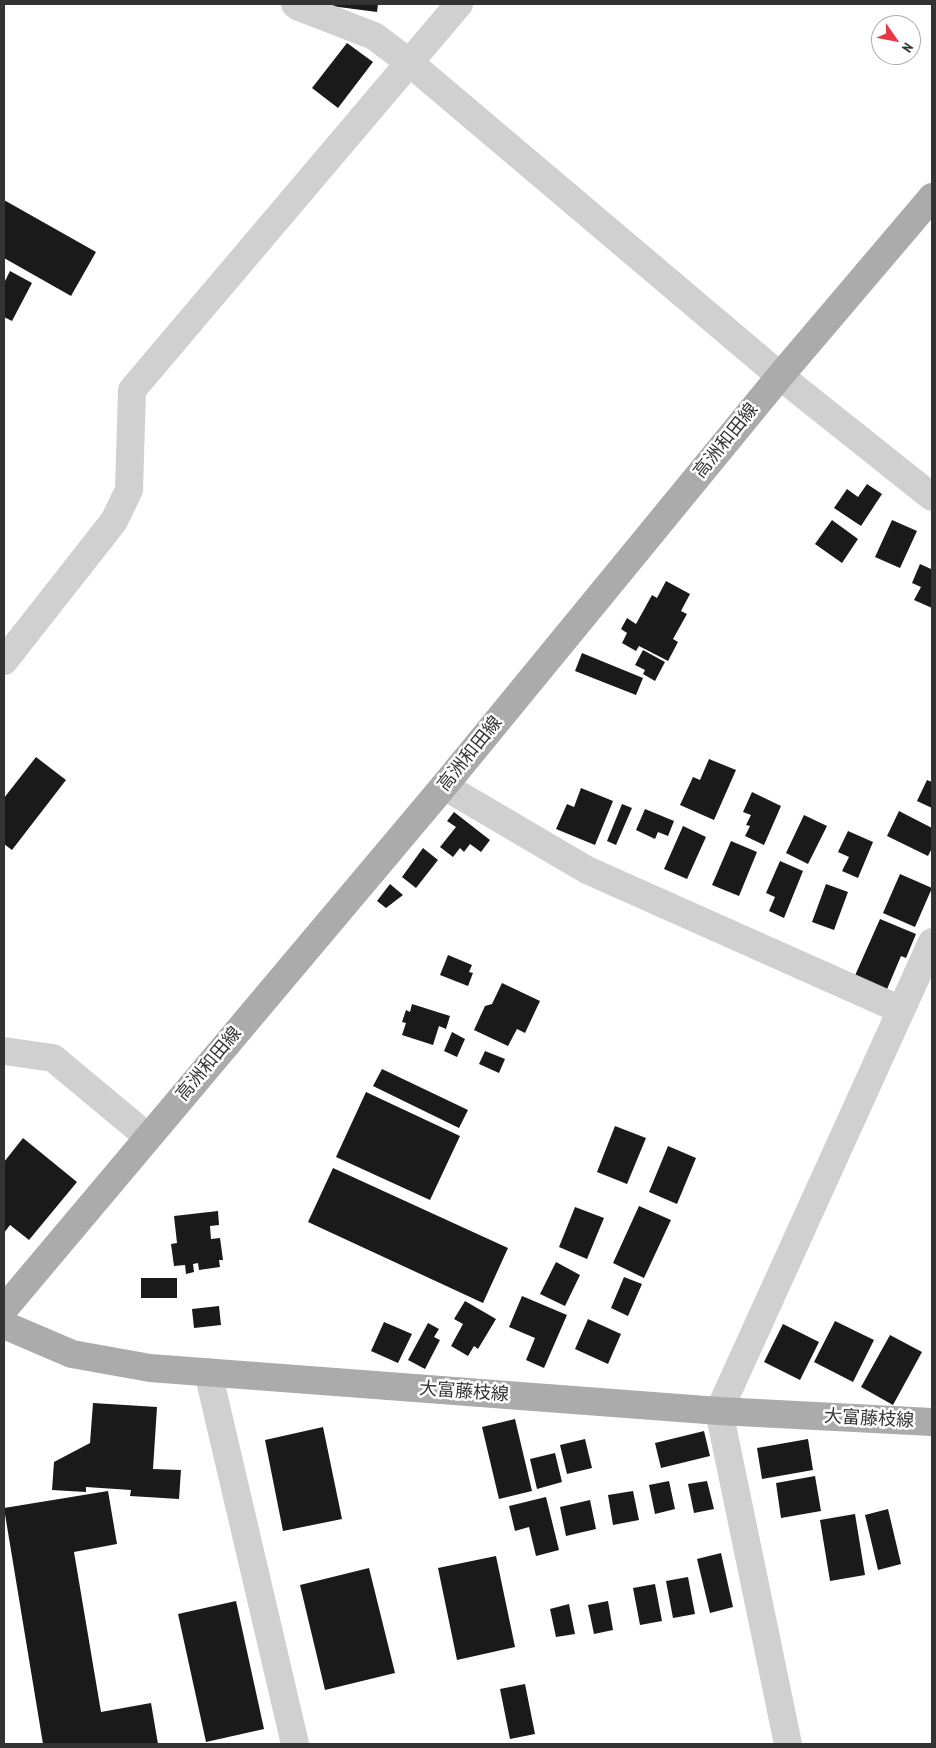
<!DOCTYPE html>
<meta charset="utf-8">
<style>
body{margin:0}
#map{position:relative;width:936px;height:1748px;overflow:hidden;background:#fff;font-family:"PT Sans Narrow",sans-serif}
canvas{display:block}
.frame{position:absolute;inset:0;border:5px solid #333;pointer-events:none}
.north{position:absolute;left:871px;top:15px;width:50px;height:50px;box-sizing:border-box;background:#fff;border:1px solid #adadad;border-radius:50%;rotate:123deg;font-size:14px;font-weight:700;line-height:20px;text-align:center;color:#333}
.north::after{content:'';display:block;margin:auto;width:18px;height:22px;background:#e63946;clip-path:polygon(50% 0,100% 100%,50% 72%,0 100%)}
</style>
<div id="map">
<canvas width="936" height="1748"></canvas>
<div class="frame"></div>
<div class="north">N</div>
</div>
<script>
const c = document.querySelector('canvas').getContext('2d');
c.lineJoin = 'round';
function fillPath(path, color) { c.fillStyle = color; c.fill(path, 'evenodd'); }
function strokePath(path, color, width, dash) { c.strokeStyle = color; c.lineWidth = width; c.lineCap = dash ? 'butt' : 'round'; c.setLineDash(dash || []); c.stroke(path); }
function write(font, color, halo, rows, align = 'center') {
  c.font = font + ' "PT Sans Narrow","Noto Sans JP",sans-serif'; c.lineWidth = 5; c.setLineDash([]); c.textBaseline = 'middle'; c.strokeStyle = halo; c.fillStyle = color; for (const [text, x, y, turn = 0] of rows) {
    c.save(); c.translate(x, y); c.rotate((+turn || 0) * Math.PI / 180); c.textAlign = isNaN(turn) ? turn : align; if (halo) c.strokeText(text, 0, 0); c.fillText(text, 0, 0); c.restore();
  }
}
const building = new Path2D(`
 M331 4H378L377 12 331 6Z
 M347 43 373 62 338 108 312 88Z
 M4 200 96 252 71 296 4 258Z
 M10 271 32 283 12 321 4 317V283Z
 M867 484 882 494 861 526 834 508 847 489 858 497Z
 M832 520 858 539 842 563 815 544Z
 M892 520 917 531 900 568 875 557Z
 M920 564 931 569 932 566V608L914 600 921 587 912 583Z
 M666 581 690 594 681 611 687 614 673 639 678 642 668 661 639 646 636 651 622 643 627 633 621 629 627 618 636 624 652 595 657 598Z
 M643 650 665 662 655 681 643 674 645 670 635 665Z
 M582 653 643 678 636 695 575 671Z
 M36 757 66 780 12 850 4 844V798Z
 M709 759 736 770 714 820 680 805 693 777 700 780Z
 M927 780 932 782V808L917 801Z
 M581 788 613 801 595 845 556 829 567 804 574 807Z
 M752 792 781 806 764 845 745 836 750 826 746 825 751 815 743 812Z
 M622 804 632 808 616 845 607 841Z
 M645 809 674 821 668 836 658 832 655 839 636 830Z
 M899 811 932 828V848L928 856 887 836Z
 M454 812 490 840 481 852 470 844 464 852 460 848 453 857 440 847 456 827 447 821Z
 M804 815 827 826 808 864 786 853Z
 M683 826 706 837 687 879 664 869Z
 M848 831 873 842 858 878 842 871 849 857 838 852Z
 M731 841 757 852 739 896 712 885Z
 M423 848 438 860 416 888 402 877Z
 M780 861 803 871 784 918 769 911 775 897 766 893Z
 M900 874 932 888 915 927 883 913Z
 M390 884 403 895 386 908 377 901Z
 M826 884 848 892 834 930 812 922Z
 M880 919 916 934 906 958 901 956 885 994 853 980Z
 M448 955 472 965 469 972 473 973 468 986 440 975Z
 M502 983 540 1001 525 1033 517 1029 508 1046 474 1030 485 1006 492 1004Z
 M412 1004 450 1016 446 1029 439 1026 433 1045 402 1035 406 1023 402 1022 406 1010 410 1012Z
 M452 1032 465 1039 457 1057 444 1051Z
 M485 1051 505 1059 499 1073 479 1064Z
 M382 1069 468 1110 459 1128 373 1086Z
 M366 1092 460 1136 430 1200 336 1157Z
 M615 1126 646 1138 627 1184 597 1172Z
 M23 1138 77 1182 29 1240 10 1225 4 1233V1162Z
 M668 1146 696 1158 677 1204 649 1192Z
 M333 1168 508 1248 483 1303 308 1222Z
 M639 1206 671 1220 644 1278 613 1263Z
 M575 1207 604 1218 587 1259 559 1247Z
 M218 1211 219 1225 210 1226 211 1239 220 1238 223 1260H219L220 1267 199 1270 198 1263 193 1264 194 1272 186 1274 185 1265 174 1266 171 1244 177 1243 174 1216Z
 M556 1262 580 1275 565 1306 540 1294Z
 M624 1277 642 1284 628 1316 611 1308Z
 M141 1278H177V1298H141Z
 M522 1296 567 1315 544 1368 526 1360 535 1338 509 1327Z
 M465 1301 496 1319 478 1349 474 1346 468 1356 451 1346 463 1324 454 1319Z
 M219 1306 221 1325 194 1328 192 1309Z
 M588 1319 621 1334 608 1364 575 1349Z
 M835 1321 874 1340 853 1382 814 1362Z
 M384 1322 412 1334 398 1363 371 1351Z
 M428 1323 439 1329 434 1337 440 1340 425 1369 408 1360Z
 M783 1324 819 1342 800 1380 764 1362Z
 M890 1335 922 1352 893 1405 861 1387Z
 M93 1403 157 1407 153 1469 181 1470 179 1499 130 1496 131 1490 86 1487V1492L52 1490 54 1462 90 1443Z
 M515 1419 532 1491 499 1499 482 1427Z
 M323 1427 342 1519 283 1531 265 1440Z
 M704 1431 710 1456 661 1468 655 1443Z
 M585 1439 592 1468 567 1474 560 1445Z
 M808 1439 813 1470 762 1479 757 1448Z
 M555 1453 562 1482 537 1489 530 1459Z
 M815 1476 821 1511 781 1518 776 1483Z
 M669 1481 675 1509 655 1514 649 1485Z
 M707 1481 714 1509 694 1513 688 1484Z
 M108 1491 117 1544 74 1552 101 1712 151 1703 158 1744H43L4 1508Z
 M633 1491 639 1520 613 1525 608 1495Z
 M546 1497 559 1550 536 1556 529 1527 515 1531 509 1506Z
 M590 1500 596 1529 566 1536 560 1507Z
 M888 1509 901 1564 878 1570 865 1515Z
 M855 1514 865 1575 830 1581 820 1520Z
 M721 1553 733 1607 710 1613 697 1559Z
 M496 1556 515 1647 457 1660 438 1568Z
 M369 1568 395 1673 325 1690 300 1585Z
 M688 1577 695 1614 673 1618 666 1581Z
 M655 1584 662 1621 640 1625 633 1588Z
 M236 1601 264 1729 206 1742 178 1614Z
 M608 1601 613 1630 594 1634 588 1605Z
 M569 1604 575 1634 556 1637 550 1609Z
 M525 1684 535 1734 510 1739 500 1689Z`);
const minor = new Path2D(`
 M295 4 299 7 374 36 410 63 780 376 932 497
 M4 661 114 521 129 490 132 390 459 4
 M444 786 587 870 901 1010
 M4 1051 53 1058 148 1137
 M208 1372 295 1744
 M788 1744 719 1411 932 942`);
const major = new Path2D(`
 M4 1309 444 786 780 376 932 197
 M4 1325 72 1354 150 1368 719 1411 932 1422`);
const streetNames = [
 ["高洲和田線",726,441,-51],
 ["高洲和田線",470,754,-51],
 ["高洲和田線",209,1064,-50],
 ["大富藤枝線",464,1392,4],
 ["大富藤枝線",869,1419,3]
];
fillPath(building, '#1a1a1a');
strokePath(minor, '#d0d0d0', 28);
strokePath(major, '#ababab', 28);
write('18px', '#333', '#fff', streetNames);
</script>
